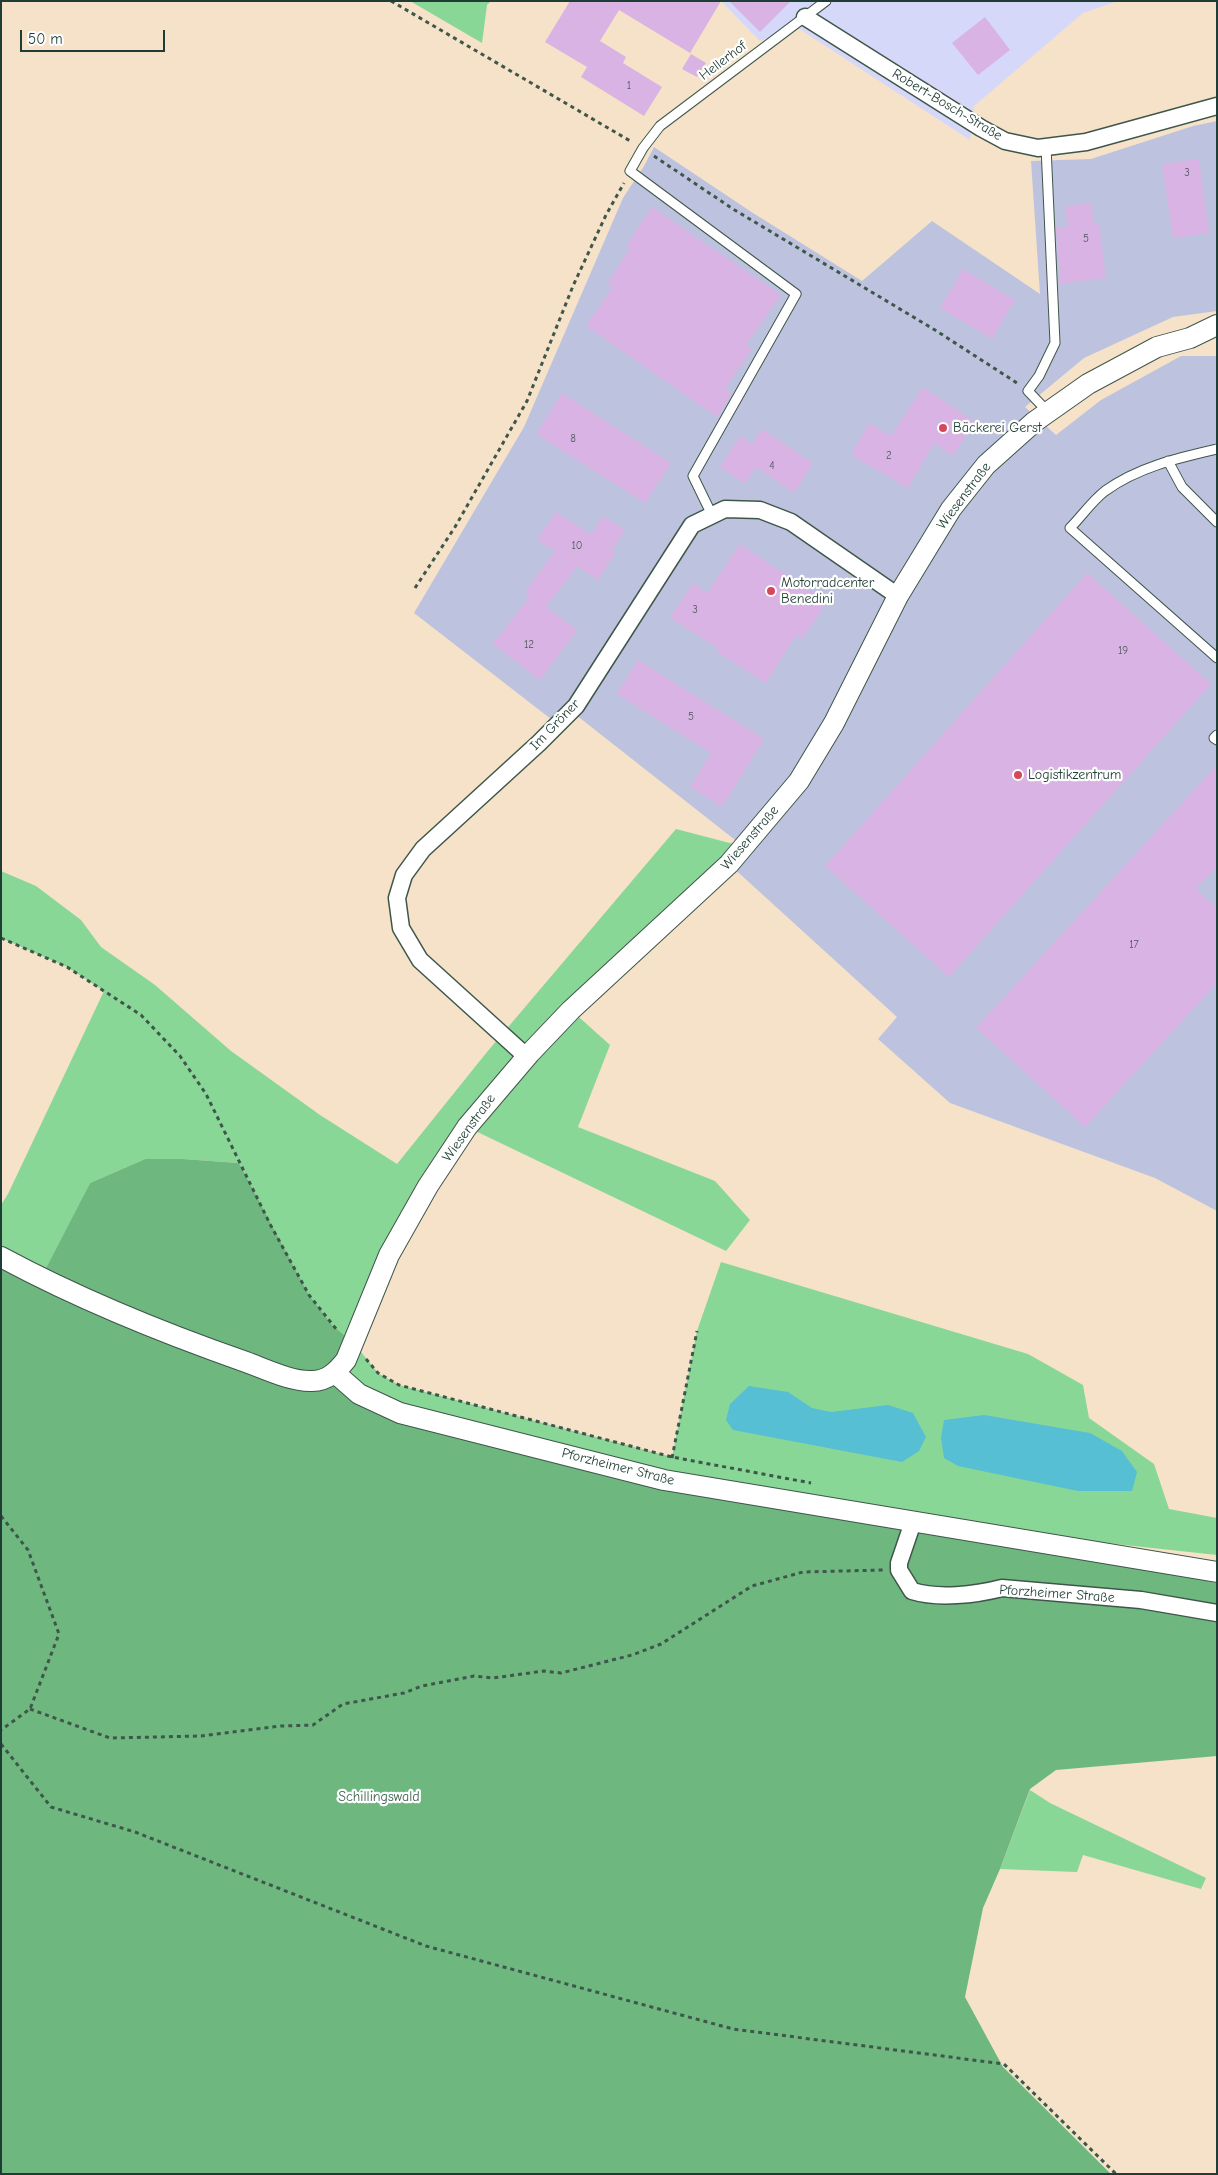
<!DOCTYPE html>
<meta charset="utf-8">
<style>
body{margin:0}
#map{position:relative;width:1218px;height:2175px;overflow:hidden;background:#f5e2c8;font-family:"Comic Neue",sans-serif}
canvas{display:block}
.frame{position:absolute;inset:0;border:2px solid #1f3d34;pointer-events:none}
.scale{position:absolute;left:20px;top:30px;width:145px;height:22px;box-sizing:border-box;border:2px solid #1f3d34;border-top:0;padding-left:6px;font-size:15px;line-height:18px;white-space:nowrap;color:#1f3d34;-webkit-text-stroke:4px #fff;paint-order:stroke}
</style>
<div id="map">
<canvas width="1218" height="2175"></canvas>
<div class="frame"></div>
<div class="scale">50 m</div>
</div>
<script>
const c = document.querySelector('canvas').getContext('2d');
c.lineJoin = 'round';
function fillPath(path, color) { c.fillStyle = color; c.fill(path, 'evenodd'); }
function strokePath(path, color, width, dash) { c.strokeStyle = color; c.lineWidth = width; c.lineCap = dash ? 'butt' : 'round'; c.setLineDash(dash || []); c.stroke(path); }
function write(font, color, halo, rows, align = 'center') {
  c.font = font + ' "Comic Neue",sans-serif'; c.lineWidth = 4.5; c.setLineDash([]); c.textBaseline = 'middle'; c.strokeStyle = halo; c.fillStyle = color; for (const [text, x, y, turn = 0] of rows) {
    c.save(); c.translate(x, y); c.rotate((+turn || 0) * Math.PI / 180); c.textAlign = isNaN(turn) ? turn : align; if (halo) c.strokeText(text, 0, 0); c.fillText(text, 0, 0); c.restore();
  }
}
const built = new Path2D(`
 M721 1H1118L1083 13 974 106 970 140 798 28 760 41Z`);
const industrial = new Path2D(`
 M1217 121V311L1173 317 1084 358 1025 407 1056 435 1101 400 1181 356H1217V1211L1155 1178 950 1103 878 1039 897 1017 729 864 744 847 571 711 560 726 414 613 524 427 623 198 644 166 654 147 753 213 862 281 932 221 1040 294 1031 161 1091 159 1193 126Z`);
const green = new Path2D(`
 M410 1H491L487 5 482 43Z
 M676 829 745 847 571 1010 610 1045 578 1127 715 1181 750 1220 726 1251 467 1127 353 1342 378 1373 399 1385 672 1457 697 1331 721 1262 1028 1354 1083 1385 1089 1418 1154 1464 1169 1509 1217 1518V1555L913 1522 664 1480 400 1413 335 1373 353 1342 332 1325 309 1295 239 1163 183 1159H145L90 1183 41 1279 1 1257V1205L8 1194 104 991 67 967 1 938V871L36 886 81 920 101 947 155 985 231 1051 320 1115 397 1164 487 1052Z
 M1030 1790 1050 1803 1206 1878 1201 1889 1083 1855 1077 1872 1000 1869Z`);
const forest = new Path2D(`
 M145 1159H183L239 1163 309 1295 332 1325 353 1342 336 1373 359 1394 664 1480 913 1522 1217 1583V1756L1056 1770 1030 1789 1000 1869 983 1908 965 1997 1003 2067 1111 2174H1V1257L41 1278 90 1183Z`);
const water = new Path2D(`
 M749 1386 788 1392 812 1408 831 1412 888 1405 913 1413 926 1437 919 1451 902 1462 733 1430 726 1420 730 1404Z
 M984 1415 1090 1433 1122 1451 1137 1472 1132 1491H1078L958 1466 944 1458 941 1438 944 1420Z`);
const building = new Path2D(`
 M570 1H721L690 53 619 10 600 41 626 57 623 63 662 87 644 116 581 77 587 67 545 42Z
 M729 1H791L760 32Z
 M985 17 1010 50 978 75 952 43Z
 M691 54 706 63 697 77 682 69Z
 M1199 159 1209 233 1173 238 1162 164Z
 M1091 203 1094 223H1099L1106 278 1060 284 1056 228 1068 226 1065 206Z
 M652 207 781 295 746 345 752 349 725 389 732 394 717 417 586 326 613 287 607 283 630 249 626 246Z
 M963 269 1015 300 992 339 940 308Z
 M923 387 975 422 953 456 934 443 908 488 851 455 869 423 891 436Z
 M562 393 671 463 645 503 536 434Z
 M762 429 813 463 794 493 756 467 745 484 720 467 740 436 752 444Z
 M556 512 591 535 603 516 625 530 612 550 616 552 598 580 577 566 546 607 577 630 540 680 493 644 530 596 525 592 555 551 537 540Z
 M740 544 827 602 802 639 796 635 766 683 717 652 719 649 670 618 693 583 707 593Z
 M1087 573 1211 684 949 977 825 866Z
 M638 660 764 739 722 807 690 787 711 753 617 694Z
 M1217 765V866L1196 889 1217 908V983L1085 1127 976 1028Z`);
const path = new Path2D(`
 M391 1 632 142
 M654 156 733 209 935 330 1017 383
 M415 588 455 527 527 401 573 286 606 215 624 183
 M1 938 67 967 141 1015 180 1056 206 1094 270 1224 309 1295 337 1330
 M366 1359 378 1373 399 1385 672 1457 811 1483
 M672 1458 697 1331
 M1 1516 28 1550 59 1634 30 1709 1 1730
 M30 1709 110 1738 201 1736 281 1726 313 1725 343 1704 404 1693 422 1686 474 1676 493 1678 544 1671 561 1673 632 1655 661 1644 752 1586 803 1572 883 1570
 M1 1744 51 1807 135 1832 426 1946 733 2029 1004 2064 1116 2174`);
const service = new Path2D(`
 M1046 147 1055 343 1039 376 1028 391 1048 412
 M1217 449C1178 458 1138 467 1105 491 1092 501 1081 517 1070 528L1217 658
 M1168 461 1182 487 1217 522
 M712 515 693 476 796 294 630 171 643 148 660 126 826 1
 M1217 735 1214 738 1217 740`);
const minor = new Path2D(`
 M805 17 981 128 1005 141 1038 148 1086 142 1217 106
 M527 1057 420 960 401 928 397 898 404 875 423 849 539 743 576 706 692 525 725 509 760 510 791 522 898 596
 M913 1522 899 1563V1570L912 1591C938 1599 975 1595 1002 1588L1141 1600 1217 1613`);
const tertiary = new Path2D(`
 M1 1257C79 1299 163 1333 246 1362 265 1369 292 1382 312 1381 328 1381 337 1371 346 1360L389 1255 428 1186 467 1127 530 1053 571 1010 729 864 799 781 834 723 898 596 951 509 986 465 1034 422 1088 384 1157 347 1190 338 1217 325
 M335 1373 359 1394 400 1413 664 1480 1217 1572`);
const markers = [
 [943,428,5,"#d1495b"],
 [771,591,5,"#d1495b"],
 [1018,775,5,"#d1495b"]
];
const numberNames = [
 ["1",629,86],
 ["3",1187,173],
 ["5",1086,239],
 ["8",573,439],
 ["2",889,456],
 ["4",772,466],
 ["10",577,546],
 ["3",695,610],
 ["12",529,645],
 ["19",1123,651],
 ["5",691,717],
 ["17",1134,945]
];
const streetNames = [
 ["Hellerhof",723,61,-37],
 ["Robert-Bosch-Straße",947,105,31],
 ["Wiesenstraße",964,496,-53],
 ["Im Gröner",555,725,-46],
 ["Wiesenstraße",750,838,-49],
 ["Wiesenstraße",469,1128,-54],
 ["Pforzheimer Straße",618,1467,14],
 ["Pforzheimer Straße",1057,1594,4]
];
const poiNames = [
 ["Bäckerei Gerst",953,428],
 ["Motorradcenter",781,583],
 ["Benedini",781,599],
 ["Logistikzentrum",1028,775]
];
const parkNames = [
 ["Schillingswald",379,1797]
];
fillPath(built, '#d5d8f9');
fillPath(industrial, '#bdc3de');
fillPath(green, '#88d797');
fillPath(forest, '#6eb880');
fillPath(water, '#57bfd3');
fillPath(building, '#d9b3e3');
strokePath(service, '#3f564a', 11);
strokePath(minor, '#3f564a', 19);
strokePath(tertiary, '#3f564a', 22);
strokePath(path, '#3f564a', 3, [4, 4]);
strokePath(service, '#fff', 9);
strokePath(minor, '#fff', 16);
strokePath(tertiary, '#fff', 20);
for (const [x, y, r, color] of markers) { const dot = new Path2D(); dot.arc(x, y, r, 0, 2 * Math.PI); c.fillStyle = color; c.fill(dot); strokePath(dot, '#fff', 2); }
write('11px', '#4e5a60', null, numberNames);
write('14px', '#1f3d34', '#fff', streetNames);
write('14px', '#1f3d34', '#fff', poiNames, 'left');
write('14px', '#39644d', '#fff', parkNames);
</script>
